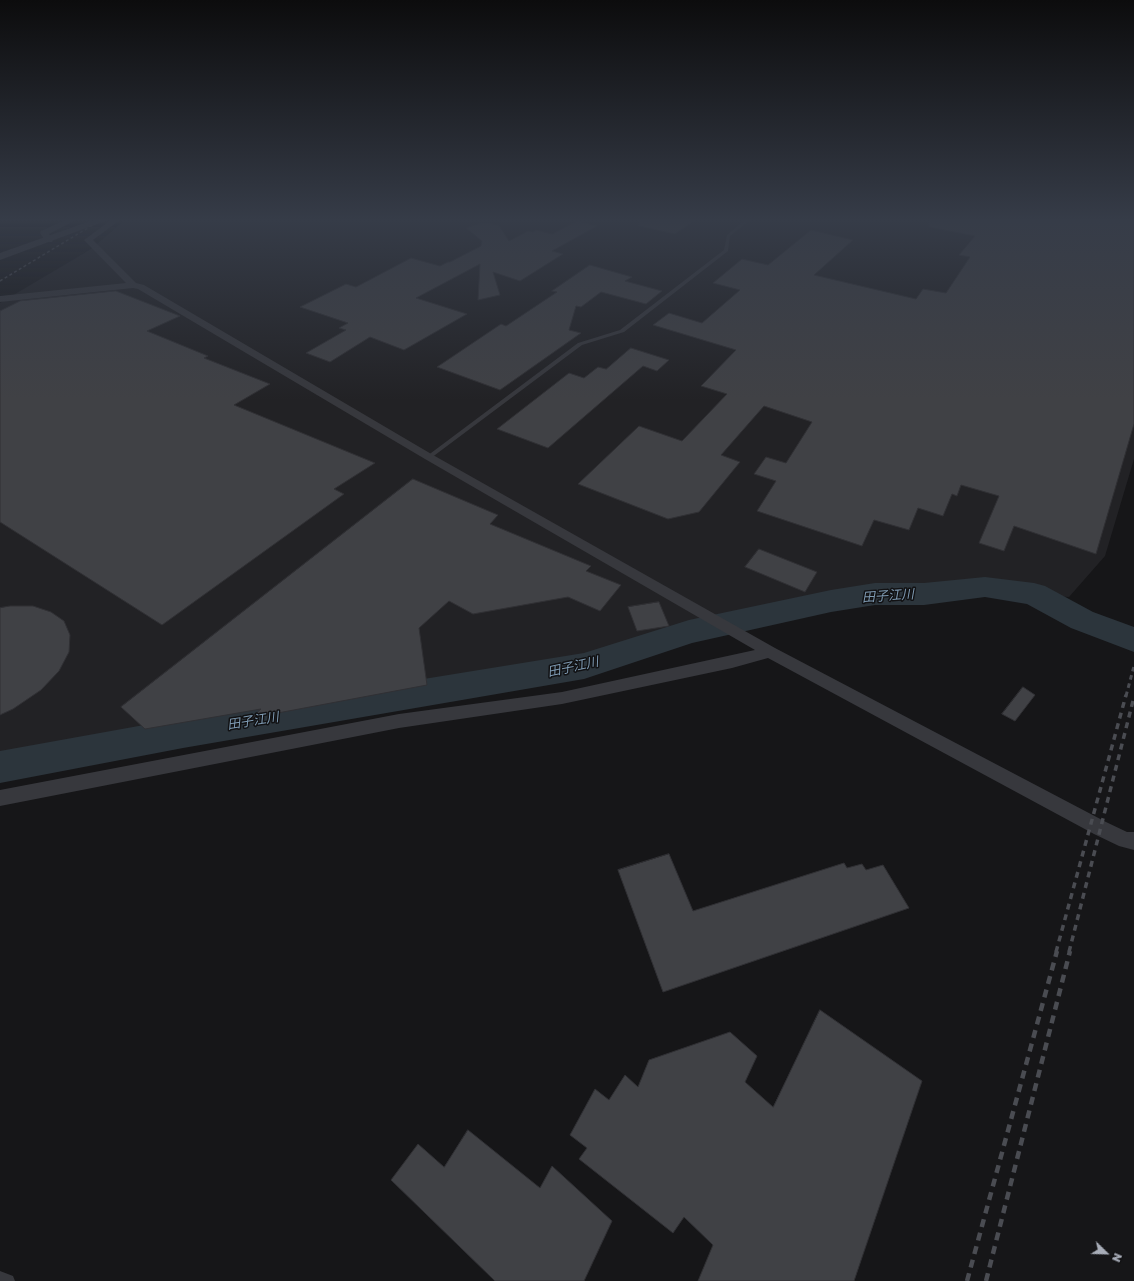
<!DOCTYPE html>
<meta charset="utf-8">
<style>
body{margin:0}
#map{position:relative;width:1134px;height:1281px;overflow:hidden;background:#161618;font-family:"Golos Text",sans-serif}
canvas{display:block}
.north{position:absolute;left:1086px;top:1233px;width:40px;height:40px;-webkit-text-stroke:3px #111113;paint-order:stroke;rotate:113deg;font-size:11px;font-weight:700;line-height:16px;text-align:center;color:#a8adb8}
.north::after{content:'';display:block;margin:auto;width:14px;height:18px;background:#a8adb8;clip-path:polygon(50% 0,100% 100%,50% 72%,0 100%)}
</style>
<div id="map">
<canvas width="1134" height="1281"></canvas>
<div class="north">N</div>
</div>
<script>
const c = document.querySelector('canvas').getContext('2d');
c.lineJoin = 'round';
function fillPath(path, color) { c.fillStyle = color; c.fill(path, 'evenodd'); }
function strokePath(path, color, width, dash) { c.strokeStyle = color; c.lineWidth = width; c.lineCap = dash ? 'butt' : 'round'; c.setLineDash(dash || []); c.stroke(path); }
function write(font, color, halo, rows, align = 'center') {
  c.font = font + ' "Golos Text","Noto Sans JP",sans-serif'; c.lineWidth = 3; c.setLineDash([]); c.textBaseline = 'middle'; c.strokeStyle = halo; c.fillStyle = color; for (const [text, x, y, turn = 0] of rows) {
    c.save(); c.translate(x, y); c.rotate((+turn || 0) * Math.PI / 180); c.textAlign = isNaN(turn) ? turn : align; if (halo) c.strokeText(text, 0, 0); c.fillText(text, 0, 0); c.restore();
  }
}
const built = new Path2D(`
 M125 220H1134V459L1105 556 1069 597 968 590 834 598 719 635 427 691 0 758V303L91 249Z`);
const river = new Path2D(`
 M985 577 1034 583 1045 586 1093 612 1134 627V652L1071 628 1027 604 985 597 924 605H875L831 612 692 643 584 679 183 748 0 783V751L183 718 584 653 689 620 831 590 875 583H924Z`);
const building = new Path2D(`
 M640 220H695L675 234 639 226Z
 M930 220H1134V424L1096 554 1014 526 1004 551 979 543 999 496 961 485 957 496 952 494 943 516 918 508 909 530 874 520 862 546 757 511 776 481 754 474 766 457 786 463 812 422 764 406 721 455 740 462 699 512 668 519 578 484 639 426 682 441 727 394 701 386 736 350 653 325 669 313 702 323 740 290 713 283 742 259 768 265 811 230 853 240 814 275 916 299 923 289 946 293 970 257 959 255 975 236 929 227Z
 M577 221 597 226 552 251 563 254 520 281 493 272 500 295 478 300 480 264 416 298 467 314 404 350 370 337 330 362 306 353 346 330 339 328 348 323 300 307 346 284 356 287 411 258 440 266 448 262H450L481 246 482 241 466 228 478 224 488 223 498 225 500 227 509 241 528 231 533 232 536 230 552 234Z
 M590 265 632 277 625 281 662 291 646 304 601 292 581 307 576 306 569 330 581 333 500 390 437 367 501 324 506 326 557 292 552 291Z
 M116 291 180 316 147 331 208 356 204 358 270 384 234 405 375 463 334 489 344 494 162 625 0 522V311L20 301Z
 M631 348 669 360 657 371 643 366 548 448 497 429 569 373 584 378 598 367 606 369Z
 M413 479 498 515 490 524 591 566 586 571 621 585 600 611 568 597 473 614 449 601 419 628 427 685 251 718 261 709 145 729 121 707Z
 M759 549 817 572 805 592 745 567Z
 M659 602 669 626 637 631 628 607Z
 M10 606H33L51 612 64 621 70 635 69 652 59 671 41 690 13 709 0 715V608Z
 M1023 687 1035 695 1015 721 1002 714Z
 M669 854 693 911 844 863 847 868 862 864 866 870 883 865 909 908 663 992 618 870Z
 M820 1010 922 1081 854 1281H698L713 1245 684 1217 673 1233 579 1159 587 1148 570 1135 595 1089 609 1100 625 1075 638 1087 649 1060 730 1032 757 1056 745 1082 773 1107Z
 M468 1130 540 1188 552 1166 612 1221 584 1281H495L391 1180 418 1144 444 1167Z`);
const service = new Path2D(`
 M745 220H750L730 236 728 251 624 332 582 345 431 458H427V456L578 343 620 330 724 250 727 235Z
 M0 1271 13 1276 15 1281H0Z`);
const minor = new Path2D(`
 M65 220H76L49 234 53 240 52 242H46L40 233 41 231Z
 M111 220H120L93 240 136 283 144 285 433 455 775 648 1106 822 1127 832H1134V850L1119 846 1094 834 768 658 732 668 562 704 399 728 0 806V790L399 714 562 692 755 650 425 459 138 289 133 288 0 302V296L126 283 84 240Z`);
const tertiary = new Path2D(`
 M93 220H108L0 260V253Z`);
const railFar3 = new Path2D(`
 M0 281 101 220`);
const railFar2 = new Path2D(`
 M1126 696 1134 666`);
const railFar1 = new Path2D(`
 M1056 952 1126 695
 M1069 952 1134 697`);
const rail = new Path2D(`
 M967 1281 1057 951
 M986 1281 1070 951`);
const waterNames = [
 ["田子江川",888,596,-4],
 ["田子江川",573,667,-12],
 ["田子江川",253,721,-9]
];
fillPath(built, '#222225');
fillPath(river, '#2c353c');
fillPath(building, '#404145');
strokePath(building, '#303034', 1);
fillPath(service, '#37383d');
fillPath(minor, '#37383d');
fillPath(tertiary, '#37383d');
strokePath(railFar3, '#4a4c52', 1.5, [3, 2.5]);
strokePath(railFar2, '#4a4c52', 3, [4.5, 4]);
strokePath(railFar1, '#4a4c52', 3.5, [6, 5]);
strokePath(rail, '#4a4c52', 4.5, [8, 6]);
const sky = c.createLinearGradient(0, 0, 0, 400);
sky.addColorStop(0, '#0c0c0d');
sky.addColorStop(0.55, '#363c48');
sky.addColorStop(1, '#363c4800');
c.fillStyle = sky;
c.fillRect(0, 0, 1134, 400);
write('italic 13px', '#7f9bb3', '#111113', waterNames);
</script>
